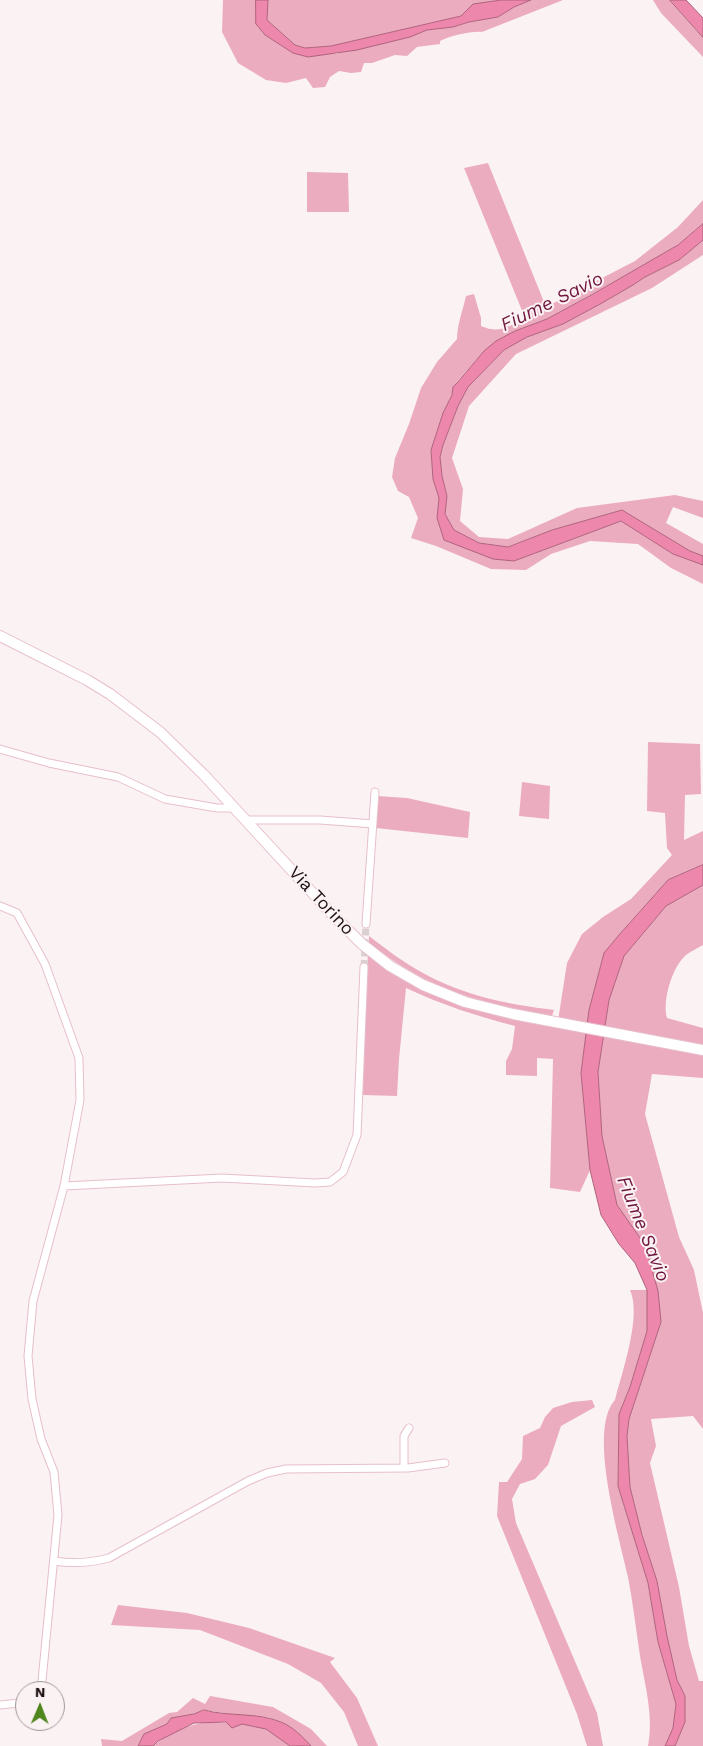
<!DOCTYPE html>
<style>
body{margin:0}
#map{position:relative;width:703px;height:1746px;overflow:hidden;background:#fbf2f4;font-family:"Work Sans",sans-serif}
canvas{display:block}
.north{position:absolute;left:15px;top:1681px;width:50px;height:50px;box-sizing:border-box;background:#fbf2f4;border:1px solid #a2979a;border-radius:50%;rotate:1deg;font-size:14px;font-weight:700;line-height:20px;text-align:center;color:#1d0f13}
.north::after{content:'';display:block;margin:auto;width:18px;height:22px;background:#50861e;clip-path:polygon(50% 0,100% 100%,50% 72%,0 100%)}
</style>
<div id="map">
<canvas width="703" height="1746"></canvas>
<div class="north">N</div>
</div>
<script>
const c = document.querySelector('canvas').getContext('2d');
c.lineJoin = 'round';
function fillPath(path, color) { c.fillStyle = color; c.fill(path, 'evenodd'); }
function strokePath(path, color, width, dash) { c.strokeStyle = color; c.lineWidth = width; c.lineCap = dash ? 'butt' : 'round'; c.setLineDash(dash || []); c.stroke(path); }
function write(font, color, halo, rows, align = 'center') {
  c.font = font + ' "Work Sans",sans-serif'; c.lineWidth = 4; c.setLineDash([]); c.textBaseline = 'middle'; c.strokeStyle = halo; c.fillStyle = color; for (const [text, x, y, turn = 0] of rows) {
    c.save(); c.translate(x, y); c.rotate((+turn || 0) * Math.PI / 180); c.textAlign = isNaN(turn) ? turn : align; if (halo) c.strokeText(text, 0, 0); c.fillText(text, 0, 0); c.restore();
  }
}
const green = new Path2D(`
 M223 0H256V24L265 35 293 53 335 54 410 37 427 30 453 27 469 22 498 17 514 7 531 0H563L482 32C471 31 450 36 440 41V44L417 47 407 56 395 55 372 63H364L361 72 351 73 339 71 330 77 325 87 313 88 306 78 286 83 266 80 238 63 222 32Z
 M268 0H501L473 4 461 16 331 46 305 48 295 45 267 20Z
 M653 0H670L703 37V57L661 13Z
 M488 163 546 307 635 261 678 227 703 200V224L678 245 639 268 547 319 515 331 484 351 453 387 452 395 443 413 431 450 433 479 439 498 437 518 444 540 514 561 621 521 673 554 703 565V584L671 568 638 544 590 541 551 554 526 570 491 569 436 546 411 538 418 518 409 497 398 491 392 477 395 458 409 424 421 388 437 362 457 339C457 325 463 310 466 296L474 294 481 318V326C499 334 508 327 525 318L464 168Z
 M307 172 348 173 349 212H307Z
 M703 240V255L652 288 516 354 469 406 452 458 463 489 460 521 479 537 508 539 577 508 675 495 703 501V518L673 507 666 523 703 544V556L690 551 622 510 552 530 507 547 479 543 454 530 445 514 447 496 442 476 440 457 443 445 458 406 468 387 504 350 527 337 563 324 602 303 633 285 645 277 679 260Z
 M648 742 700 744 701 794 685 795 684 840 703 831V865L668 880 619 935 604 954 589 1010 581 1073 590 1170 580 1192 550 1188 553 1059 537 1058V1076L506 1075V1061L512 1049 515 1026C477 1016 442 1005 406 988L399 1059 397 1096 363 1095 364 1023 368 953 438 996 477 1010 557 1027 567 963 582 934 603 917 631 899 672 855 667 848 665 813 647 811Z
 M522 782 550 786 549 819 519 816Z
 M377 796 407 798 470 812 468 838 376 828Z
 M703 885V945C698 948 691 951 686 955 672 967 662 1001 667 1018L703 1028V1078L652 1074 645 1114 679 1237 694 1270 703 1313V1429L693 1416 651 1419 656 1446 650 1463 679 1587 689 1646 699 1681H703V1746H675L685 1722V1696L677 1680 667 1636 657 1581 642 1535 630 1487 627 1436 629 1419 661 1322 645 1246 617 1205 602 1136 598 1072 609 1000 624 956 666 906Z
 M369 936C386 949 404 963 423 973 465 996 507 1004 554 1010L552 1016C477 1002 430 991 369 943Z
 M630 1290H647V1331L630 1387 619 1414 618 1486 648 1583 658 1642 676 1704 673 1728 665 1746H648C654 1717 645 1685 640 1656 636 1630 633 1603 628 1577 620 1539 587 1430 615 1400 622 1372 642 1316 630 1290Z
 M592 1400 595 1407 561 1426 548 1465 535 1479 520 1484 512 1499 516 1523 597 1713 603 1746H587L577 1714 497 1516 499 1482H507L522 1459 523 1436 540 1428 545 1417 553 1408 572 1402Z
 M118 1605 187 1613 249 1628 335 1658 330 1662 357 1698 378 1746H358L344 1712 321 1683 288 1664 200 1630 111 1625Z
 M210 1696 273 1707 311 1729 327 1746H311L300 1735 282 1722 267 1717 242 1716 204 1710 194 1714 171 1718 167 1724 144 1734 138 1746H102L101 1739 122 1741 169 1713 177 1712 193 1698 205 1704Z
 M209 1722 242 1724 267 1729 290 1746H153C168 1733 189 1724 209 1722Z`);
const water = new Path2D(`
 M256 0H268L267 20 295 45 305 48 331 46 461 16 473 4 501 0H531L514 7 498 17 469 22 453 27 427 30 410 37 357 50 308 57 293 53 265 35 256 24Z
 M670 0H686L703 18V37Z
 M703 224V240L679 260 645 277 633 285 602 303 563 324 527 337 504 350 468 387 458 406 443 445 440 457 442 476 447 496 445 514 454 530 479 543 508 547 552 530 622 510 690 551 703 556V565L673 554 621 521 514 561 493 559 444 540 437 518 439 498 433 479 431 450 443 413 452 395 453 387 458 382 484 351 496 341 515 331 547 319 593 294 678 245Z
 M703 865V885L666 906 624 956 609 1000 598 1072 602 1136 617 1205 645 1245 658 1291 661 1322 629 1419 627 1436 630 1487 642 1535 657 1581 667 1636 677 1680 685 1696V1722L675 1746H665L673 1728 676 1704 658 1642 648 1583 618 1486 619 1414 630 1387 647 1331V1290L635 1263 619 1244 601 1215 590 1170 581 1073 589 1010 604 953 619 935 668 880Z
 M204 1710C229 1717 257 1712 281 1722 293 1727 303 1737 311 1746H290L266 1729 242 1724 232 1728 226 1722 194 1723 158 1741 153 1746H138L144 1734 167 1724 171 1718 194 1714Z`);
const streetTunnel = new Path2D(`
 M364 967 366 924`);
const street = new Path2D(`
 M0 749 49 763 118 777 165 799 217 808H235
 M246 820H320L373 824
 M0 906 17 913 45 964 79 1058 80 1100 64 1186 33 1301 28 1356 32 1399 41 1439 54 1472 58 1515 41 1691
 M366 924 375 792
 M64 1186 222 1178 315 1183 330 1182 343 1172 357 1135 364 967
 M404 1468V1436L409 1428
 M54 1561C73 1564 90 1563 109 1558L248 1481 267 1473 286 1469 408 1468 445 1463
 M0 1705 19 1703 25 1700`);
const secondary = new Path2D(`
 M0 636 87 680 110 694 160 732 204 775 331 913 362 944 390 966 423 985 465 1002 513 1014 703 1050`);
const streetNames = [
 ["Via Torino",321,901,47]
];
const waterNames = [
 ["Fiume Savio",552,302,-26],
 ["Fiume Savio",643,1229,68]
];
fillPath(green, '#ecacc0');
fillPath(water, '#ed87ab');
strokePath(water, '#af637d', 1);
strokePath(streetTunnel, '#dad0d2', 7, [7, 3.5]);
strokePath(street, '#e7bfcb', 9);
strokePath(secondary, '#e7bfcb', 12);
strokePath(street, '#fff', 7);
strokePath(secondary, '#fff', 10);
write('18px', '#1d0f13', '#fbf2f4', streetNames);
write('italic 19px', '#70173f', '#fbf2f4', waterNames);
</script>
